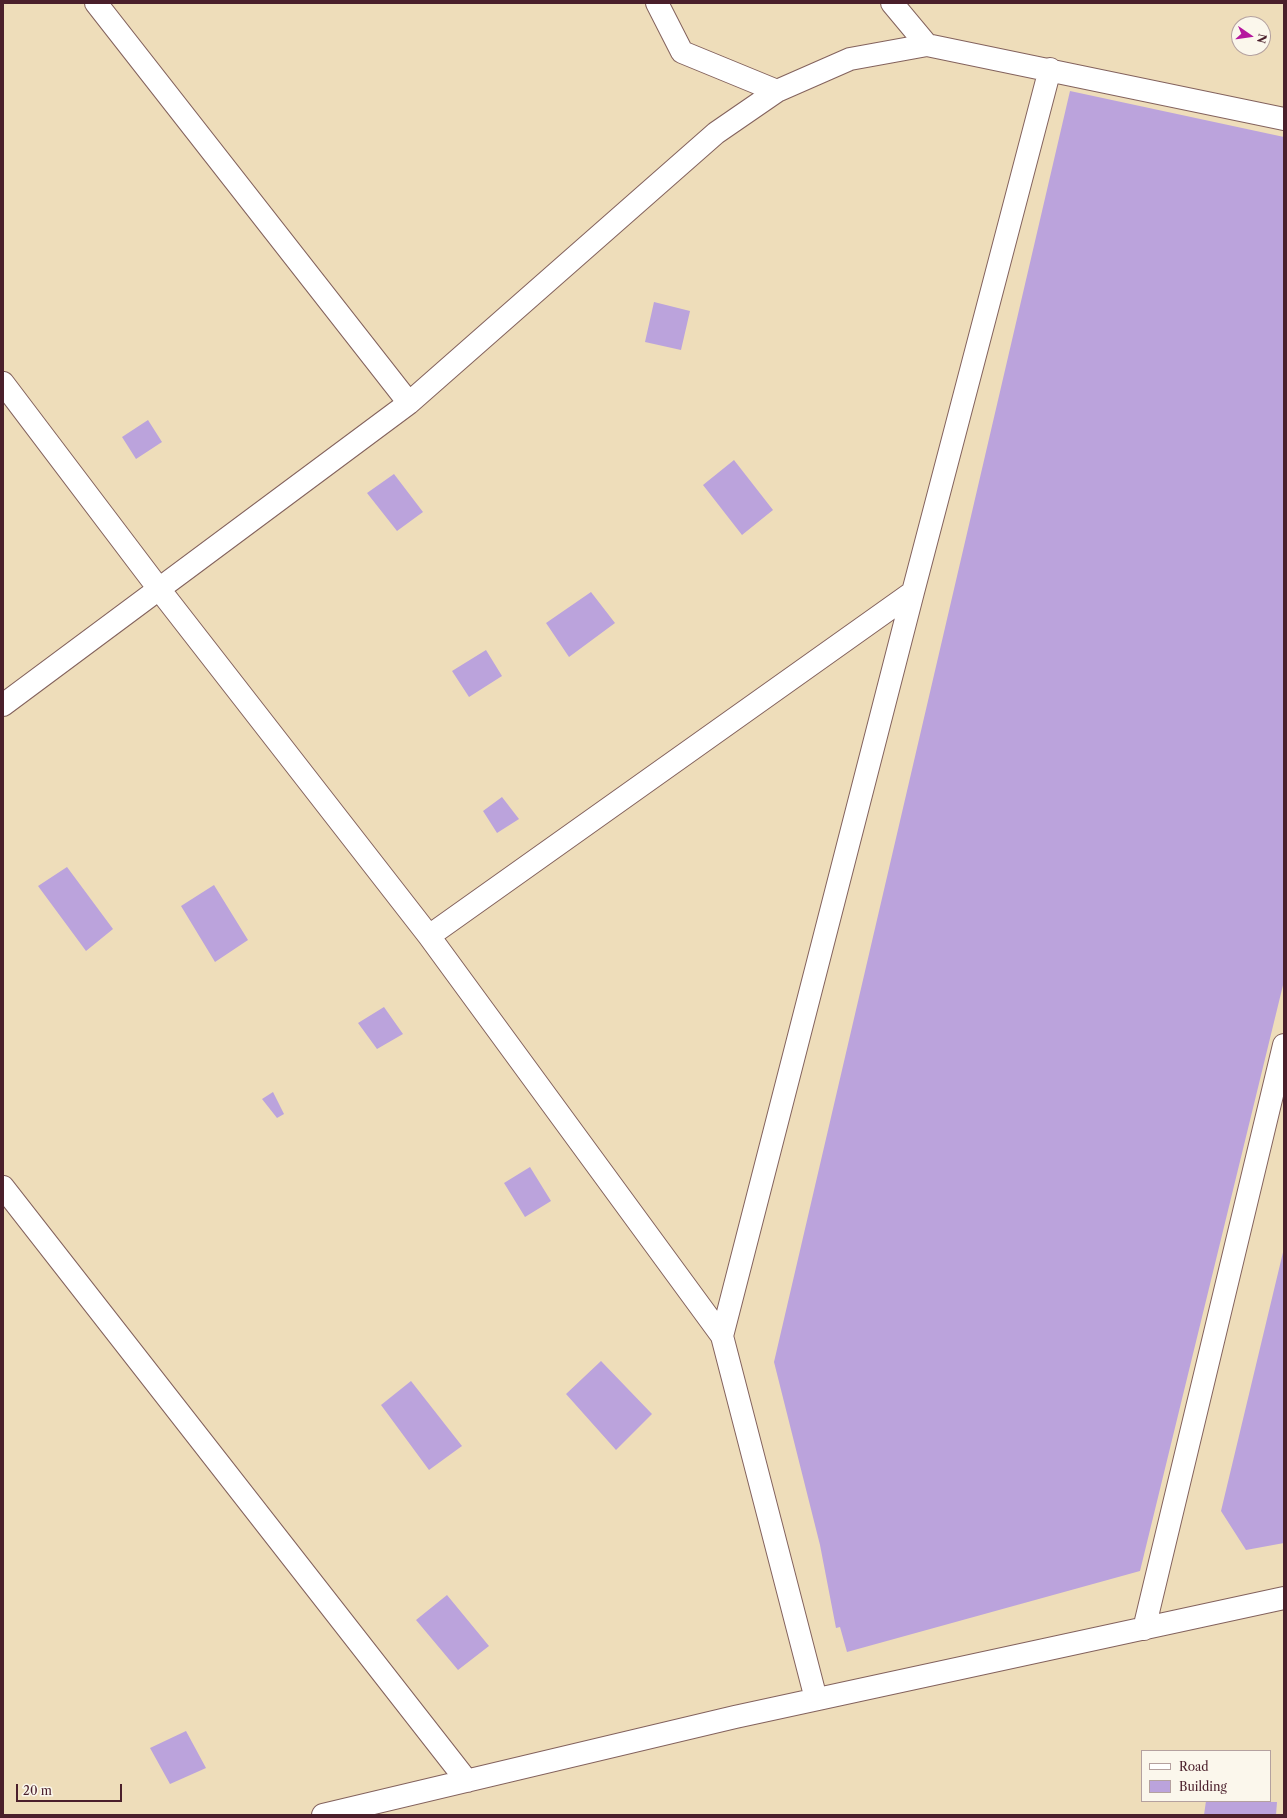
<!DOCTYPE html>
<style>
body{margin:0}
#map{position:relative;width:1287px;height:1818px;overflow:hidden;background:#eeddba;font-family:"Libre Caslon Text",serif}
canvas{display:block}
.frame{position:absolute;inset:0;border:4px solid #4a1f2b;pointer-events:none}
.legend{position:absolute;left:1141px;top:1750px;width:130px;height:52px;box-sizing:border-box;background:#fbf7ec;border:1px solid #b4a19f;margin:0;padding:5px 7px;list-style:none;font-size:12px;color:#4a1f2b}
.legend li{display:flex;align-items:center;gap:8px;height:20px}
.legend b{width:20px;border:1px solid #b4a19f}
.north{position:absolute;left:1231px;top:16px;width:40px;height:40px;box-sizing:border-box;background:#fbf7ec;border:1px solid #b4a19f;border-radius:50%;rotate:103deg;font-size:11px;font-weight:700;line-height:16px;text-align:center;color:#4a1f2b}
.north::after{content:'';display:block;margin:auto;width:14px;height:18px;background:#b5179e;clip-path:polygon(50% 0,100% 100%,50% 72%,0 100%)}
.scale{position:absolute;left:16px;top:1784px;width:106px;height:18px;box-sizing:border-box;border:2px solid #4a1f2b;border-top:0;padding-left:5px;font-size:12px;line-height:14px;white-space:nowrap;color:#4a1f2b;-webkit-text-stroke:3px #fbf7ec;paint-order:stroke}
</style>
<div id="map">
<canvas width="1287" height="1818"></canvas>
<div class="frame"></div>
<ul class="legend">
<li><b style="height:5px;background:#fff"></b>Road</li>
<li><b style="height:11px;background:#bba3dc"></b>Building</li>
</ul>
<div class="north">N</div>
<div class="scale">20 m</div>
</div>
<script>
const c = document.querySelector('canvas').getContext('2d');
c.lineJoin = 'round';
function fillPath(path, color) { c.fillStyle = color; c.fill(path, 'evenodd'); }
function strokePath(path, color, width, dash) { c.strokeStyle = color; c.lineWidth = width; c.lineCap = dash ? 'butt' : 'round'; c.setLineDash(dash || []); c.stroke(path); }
const building = new Path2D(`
 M1070 91 1284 137V981L1140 1571 847 1652 840 1627 836 1628 820 1545 774 1362Z
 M654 302 690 311 681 350 645 342Z
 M148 420 162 442 136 459 122 437Z
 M734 460 773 510 742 535 703 485Z
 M394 474 423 512 397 531 367 493Z
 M591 592 615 623 569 657 546 623Z
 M486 650 502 676 469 697 452 671Z
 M502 797 519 819 497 833 483 811Z
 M67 867 113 929 86 951 38 886Z
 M214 885 248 940 215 962 181 906Z
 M384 1007 403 1034 377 1049 358 1023Z
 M273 1092 284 1114 277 1118 262 1099Z
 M530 1167 551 1201 525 1217 504 1183Z
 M1284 1248V1543L1246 1550 1221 1511Z
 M601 1361 652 1414 616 1450 566 1394Z
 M411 1381 462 1446 429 1470 381 1405Z
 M447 1595 489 1646 458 1670 416 1620Z
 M186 1731 206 1768 170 1784 150 1748Z
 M1206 1801 1277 1802 1276 1815H1204Z`);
const street = new Path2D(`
 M96 3 409 403
 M657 3 682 52 777 91
 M892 3 927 45
 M3 383 159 589 429 936 722 1336 816 1699
 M3 705 409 403 716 133 777 91 850 59 927 45 1284 119
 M429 936 913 592
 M3 1187 467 1781
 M722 1336 913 592 1050 69
 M1144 1629 1284 1045
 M323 1815 735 1717 1284 1598`);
fillPath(building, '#bba3dc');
strokePath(street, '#83625d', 24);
strokePath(street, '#fff', 22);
</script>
